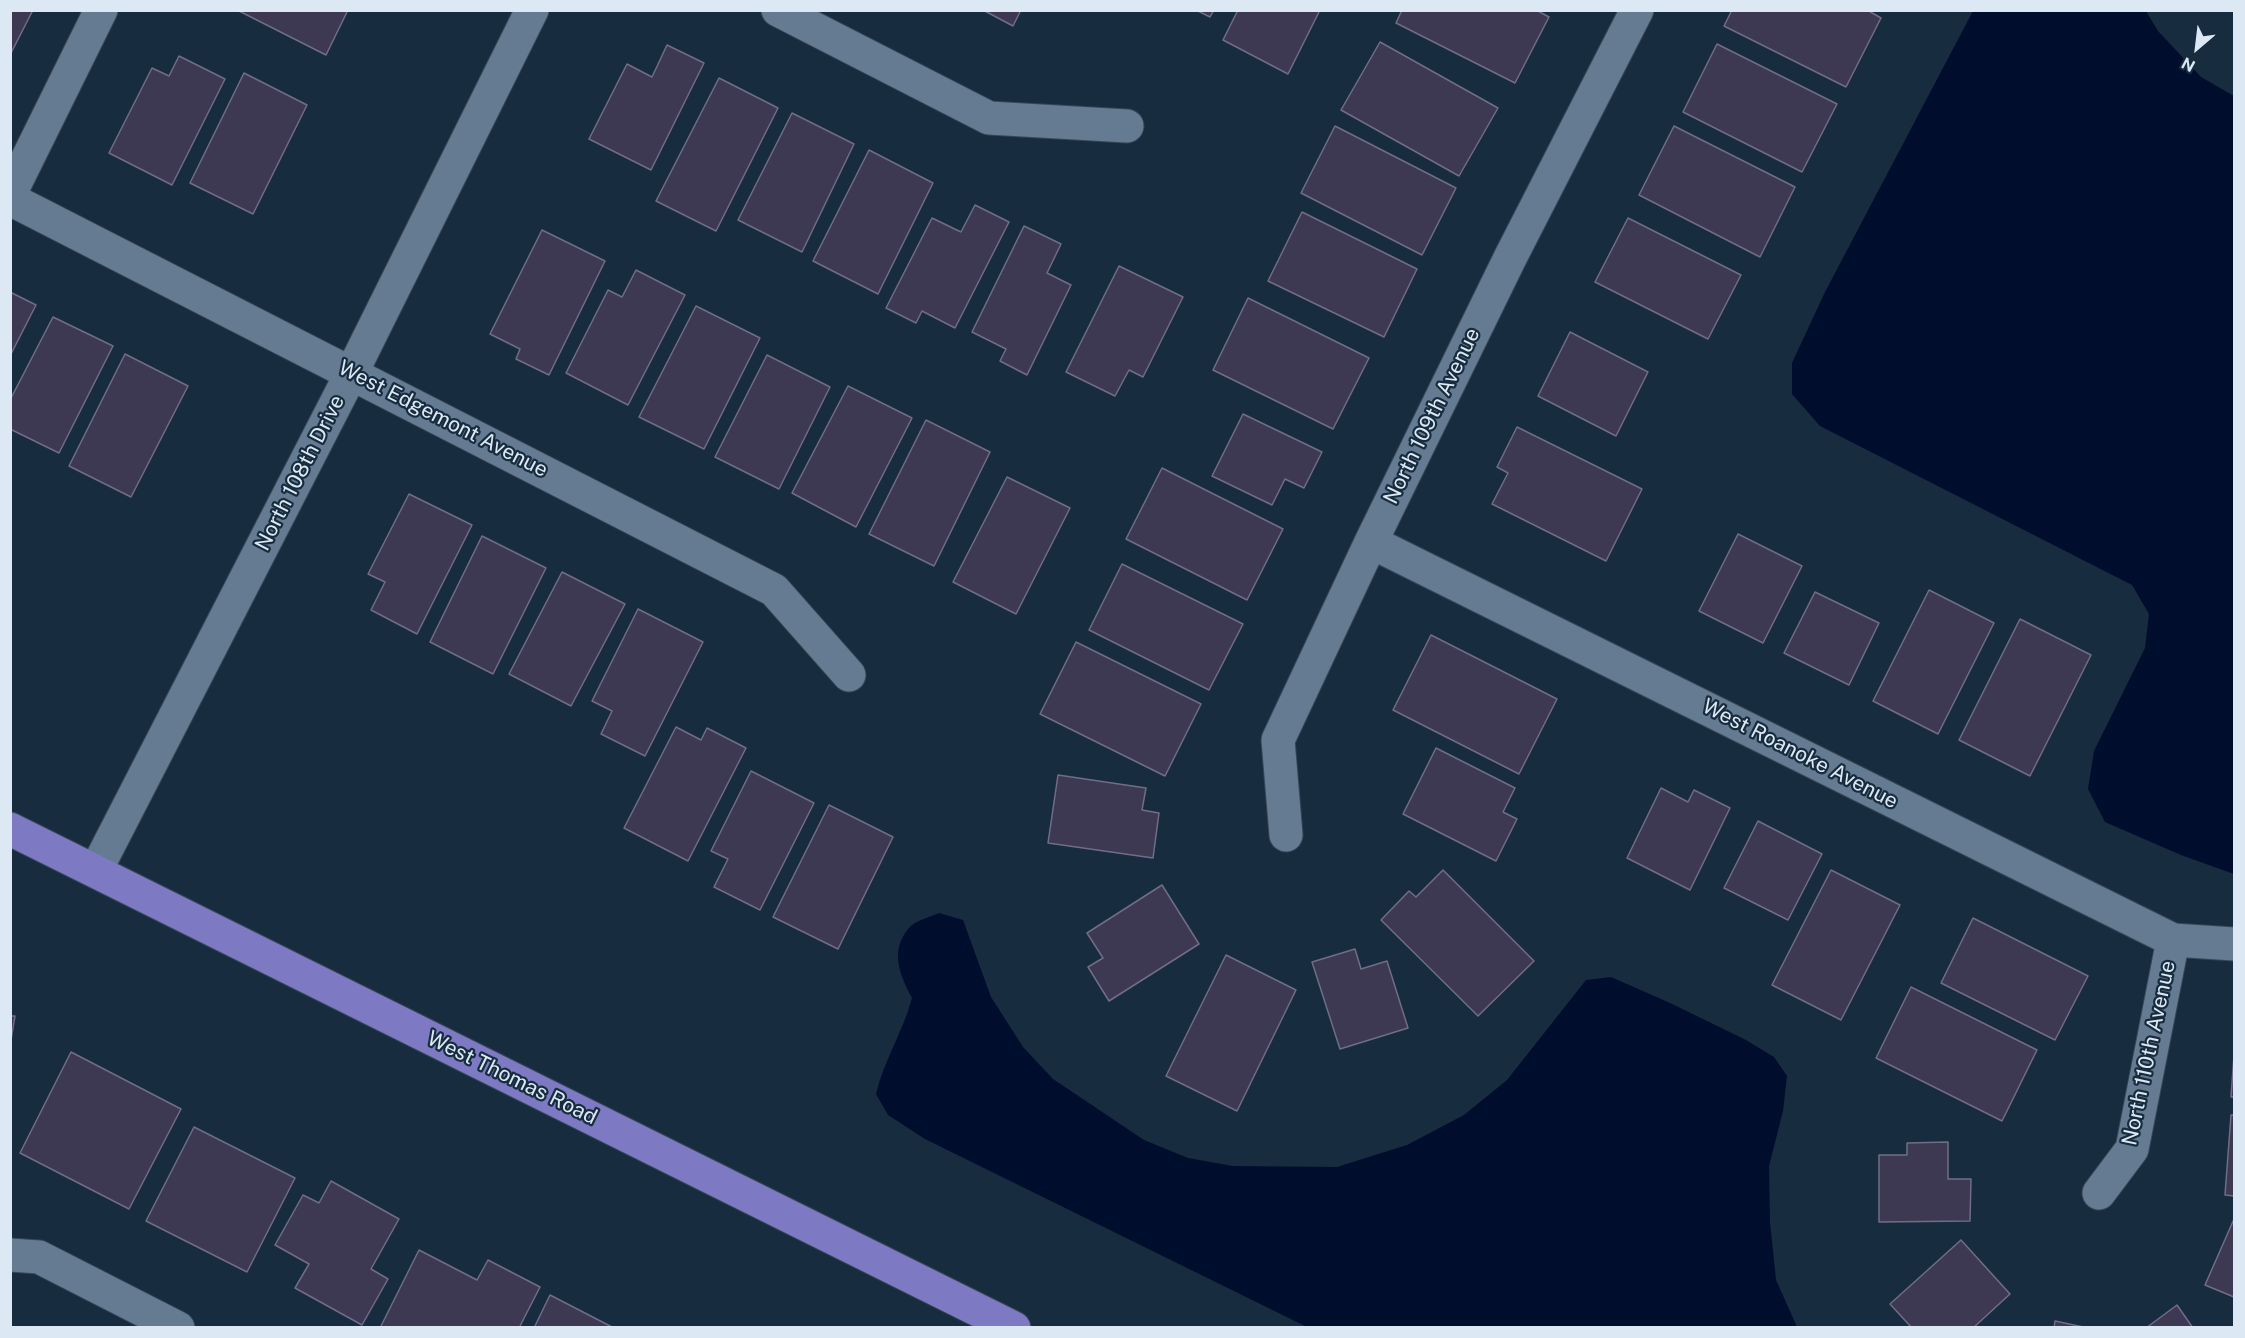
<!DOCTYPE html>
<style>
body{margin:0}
#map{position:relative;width:2245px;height:1338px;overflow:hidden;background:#172c3e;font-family:"Public Sans",sans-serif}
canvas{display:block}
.frame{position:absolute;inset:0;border:12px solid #dce9f5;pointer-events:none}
.north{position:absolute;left:2167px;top:18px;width:60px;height:60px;-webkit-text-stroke:4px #172c3e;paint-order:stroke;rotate:208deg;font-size:16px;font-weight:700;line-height:24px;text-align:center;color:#dce9f5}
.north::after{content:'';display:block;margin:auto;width:21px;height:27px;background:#dce9f5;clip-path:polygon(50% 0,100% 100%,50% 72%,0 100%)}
</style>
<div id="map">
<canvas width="2245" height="1338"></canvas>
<div class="frame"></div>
<div class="north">N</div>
</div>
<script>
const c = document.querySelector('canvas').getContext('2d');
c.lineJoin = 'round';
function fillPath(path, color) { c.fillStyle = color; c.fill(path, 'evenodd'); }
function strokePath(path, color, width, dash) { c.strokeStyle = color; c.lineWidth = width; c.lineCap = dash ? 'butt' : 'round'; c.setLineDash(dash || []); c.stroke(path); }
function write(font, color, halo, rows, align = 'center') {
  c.font = font + ' "Public Sans",sans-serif'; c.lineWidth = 4.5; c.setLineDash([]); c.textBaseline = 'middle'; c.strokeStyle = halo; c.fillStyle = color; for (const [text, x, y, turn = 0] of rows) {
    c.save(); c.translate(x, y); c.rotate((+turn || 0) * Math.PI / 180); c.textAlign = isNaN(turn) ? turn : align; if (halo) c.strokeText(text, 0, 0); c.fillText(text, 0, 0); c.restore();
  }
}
const water = new Path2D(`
 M1973 11H2146L2158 31 2201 77 2234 96V874L2181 855 2105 822 2088 789 2094 751 2145 648 2149 614 2132 585 1820 426 1792 394V363L1825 292Z
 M939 913 963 920 991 997 1023 1047 1053 1079 1144 1140 1188 1158 1233 1166 1337 1167 1407 1145 1464 1115 1507 1080 1586 980 1611 977 1670 1003 1746 1040 1774 1057 1787 1076 1783 1111 1769 1166 1770 1222 1776 1280 1797 1327H1307L925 1139 888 1115 876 1094C884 1060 903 1032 912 998 900 975 889 951 909 928 914 921 930 917 939 913Z`);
const building = new Path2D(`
 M10 10H33L10 55Z
 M237 10H348L326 55Z
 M983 10H1021L1013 26Z
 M1196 10H1214L1210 17Z
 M1238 10H1320L1288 74 1223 40Z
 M1402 10H1536L1549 17 1515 83 1396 23Z
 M1732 10H1867L1881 18 1846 87 1724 26Z
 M1380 42 1498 108 1459 176 1341 110Z
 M1717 44 1837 104 1802 172 1683 112Z
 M667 45 704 63 651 170 589 139 627 64 652 77Z
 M179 56 225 79 172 185 109 153 152 68 169 76Z
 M244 73 307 105 253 214 190 183Z
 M719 78 778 108 716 231 656 201Z
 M792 113 854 144 802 252 738 220Z
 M1335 126 1456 188 1422 255 1301 193Z
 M1674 126 1795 187 1760 257 1639 195Z
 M869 150 933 183 878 294 813 261Z
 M975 205 1009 222 955 328 922 311 916 323 886 308 932 218 961 232Z
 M1302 212 1417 269 1384 337 1268 281Z
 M1628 218 1741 275 1708 339 1595 282Z
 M1024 226 1061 244 1047 273 1071 285 1027 375 1000 361 1006 349 972 332Z
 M542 230 605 261 549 375 516 359 520 349 490 334Z
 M1119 266 1183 297 1143 377 1129 370 1115 396 1066 372Z
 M636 270 685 295 628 405 566 373 608 290 622 297Z
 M10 292 36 305 10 356Z
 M1248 298 1369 358 1333 429 1213 370Z
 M696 306 760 338 704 449 639 417Z
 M53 317 113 346 59 453 10 429V400Z
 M1570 332 1648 372 1616 436 1538 396Z
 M125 354 188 386 131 497 69 466Z
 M767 355 830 387 779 489 715 457Z
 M848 386 912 418 856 527 792 493Z
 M1243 414 1322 452 1304 488 1285 479 1272 505 1212 476Z
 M926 420 990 452 934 566 869 534Z
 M1517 427 1642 489 1606 561 1492 504 1508 473 1497 467Z
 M1162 468 1283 529 1247 600 1126 539Z
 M1007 477 1070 508 1016 614 953 582Z
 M409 494 472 525 417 634 371 610 385 582 368 574Z
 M1738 534 1802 566 1763 643 1699 611Z
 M482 536 546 568 493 674 430 642Z
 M1122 564 1243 624 1209 690 1089 630Z
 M562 572 625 604 571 706 509 674Z
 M1929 590 1994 623 1938 734 1873 701Z
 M1815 592 1879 623 1849 685 1784 653Z
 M638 609 703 642 645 756 601 734 612 711 592 701Z
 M2020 619 2091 655 2030 776 1959 740Z
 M1431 635 1557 699 1519 774 1393 710Z
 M1076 642 1201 704 1165 776 1040 714Z
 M676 727 701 740 707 728 746 748 688 861 624 828Z
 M1436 748 1515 788 1503 812 1517 819 1496 861 1403 814Z
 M751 771 814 803 760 910 714 887 728 859 711 851Z
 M1058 775 1146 788 1142 810 1159 813 1153 858 1048 843Z
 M1661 788 1688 802 1694 790 1730 808 1690 890 1627 858Z
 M829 805 893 837 838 949 773 917Z
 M1758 821 1822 854 1788 920 1724 888Z
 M1443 870 1534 961 1478 1016 1381 920 1409 891 1416 897Z
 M1831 870 1900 905 1841 1020 1772 985Z
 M1162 885 1199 944 1109 1001 1088 967 1103 958 1087 933Z
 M1973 918 2088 976 2055 1040 1941 983Z
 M1355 949 1361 969 1387 961 1408 1028 1340 1049 1312 962Z
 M1226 955 1296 990 1237 1111 1166 1076Z
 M1911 987 2037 1050 2002 1121 1876 1058Z
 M10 1016H15L10 1046Z
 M71 1052 181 1109 129 1209 20 1153Z
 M2234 1055V1097H2231Z
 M2231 1115H2234V1196L2225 1195Z
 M194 1127 295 1178 247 1272 146 1221Z
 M1948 1142V1179H1971L1970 1221 1879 1222V1155H1907V1143Z
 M331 1181 399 1219 371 1269 388 1279 362 1325 295 1288 309 1264 275 1245 303 1195 319 1203Z
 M2234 1219V1297L2205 1285Z
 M1961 1240 2010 1294 1973 1328H1912L1890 1304Z
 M419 1250 477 1280 488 1260 540 1287 519 1328H380Z
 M550 1295 614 1328H534Z
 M2177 1305 2193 1328H2146Z
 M2055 1321 2088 1328H2054Z`);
const minor = new Path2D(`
 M778 10 989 118 1127 126
 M10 194 101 10
 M10 199 774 590 849 675
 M1371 542 2173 940 2234 944
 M1286 835 1278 740 1371 542 1510 258 1637 10
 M96 870 352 372 532 10
 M2099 1193 2132 1149 2173 940
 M10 1255 39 1257 178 1328`);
const major = new Path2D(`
 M10 829 1014 1328`);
const streetNames = [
 ["North 109th Avenue",1432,416,-64],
 ["West Edgemont Avenue",443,419,27],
 ["North 108th Drive",300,473,-63],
 ["West Roanoke Avenue",1800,754,27],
 ["North 110th Avenue",2149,1053,-78],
 ["West Thomas Road",512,1078,26]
];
fillPath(water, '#000d2d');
fillPath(building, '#3d3952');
strokePath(building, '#716d89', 1.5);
strokePath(minor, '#364756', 35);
strokePath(major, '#364756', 35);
strokePath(minor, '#647b91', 33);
strokePath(major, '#7e79c3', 33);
write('21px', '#dce9f5', '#172c3e', streetNames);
</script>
